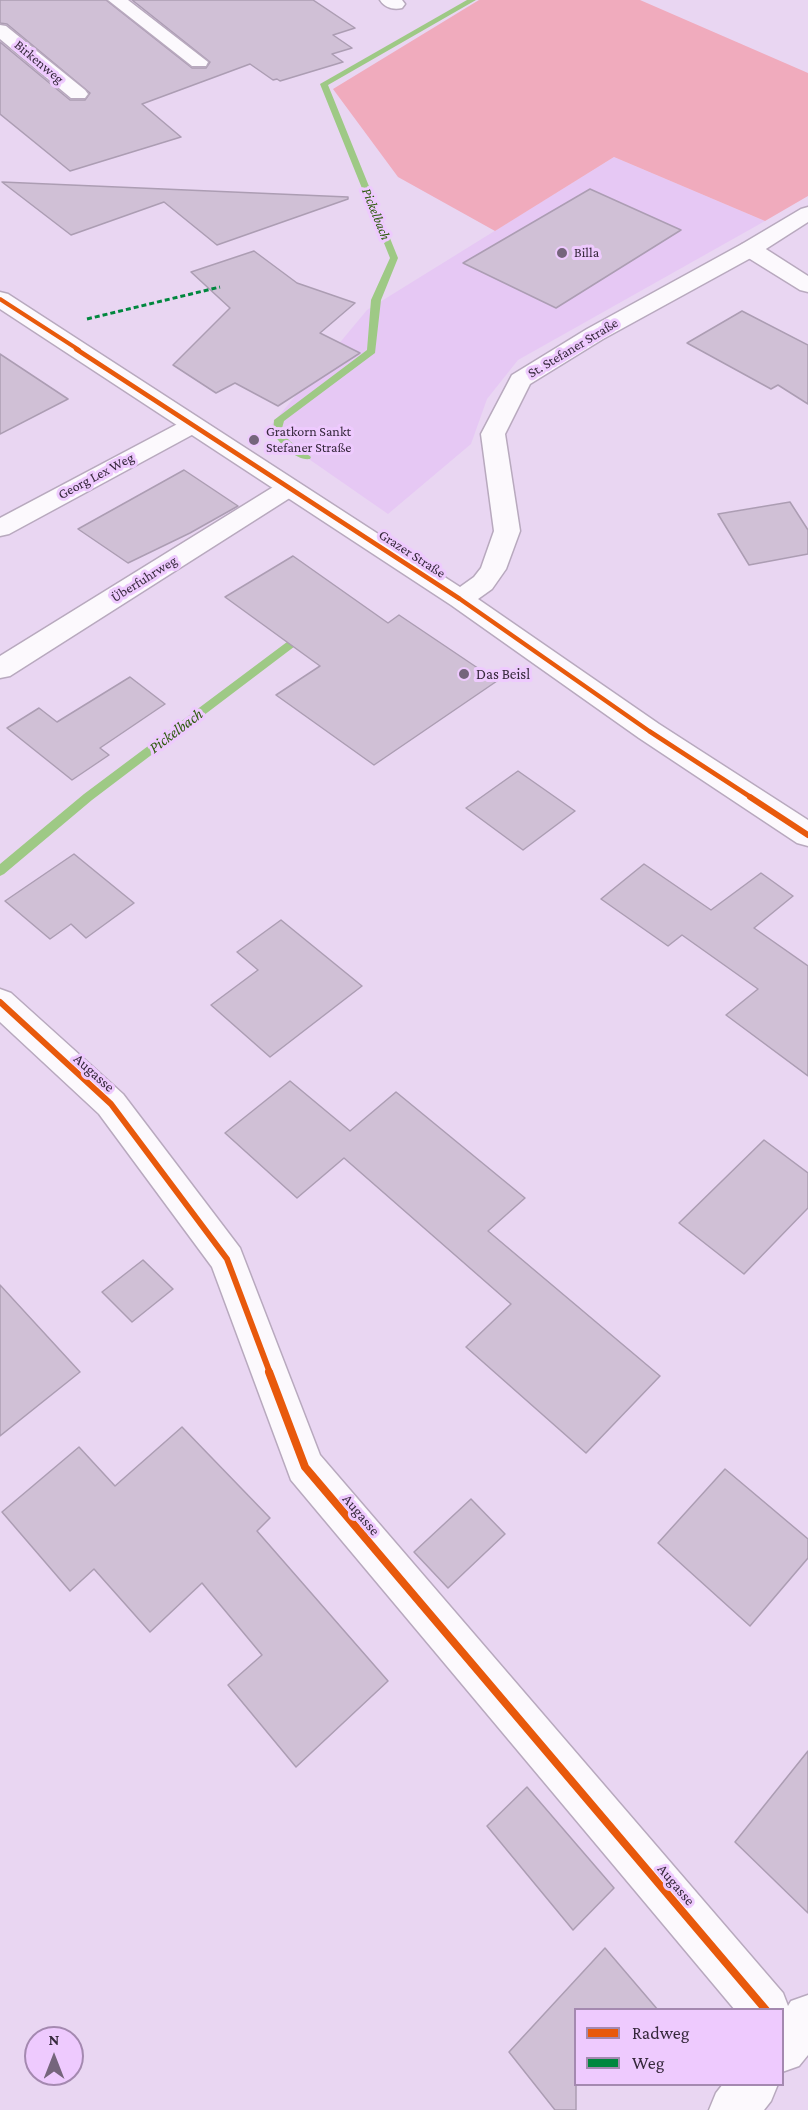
<!DOCTYPE html>
<meta charset="utf-8">
<style>
body{margin:0}
#map{position:relative;width:808px;height:2110px;overflow:hidden;background:#e9d6f2;font-family:"Crimson Pro",serif}
canvas{display:block}
.legend{position:absolute;left:574px;top:2008px;width:210px;height:78px;box-sizing:border-box;background:#eecafe;border:2px solid #a489b0;margin:0;padding:8px 10px;list-style:none;font-size:18px;color:#36283c}
.legend li{display:flex;align-items:center;gap:12px;height:30px}
.legend b{width:30px;border:2px solid #a489b0}
.north{position:absolute;left:24px;top:2026px;width:60px;height:60px;box-sizing:border-box;background:#eecafe;border:2px solid #a489b0;border-radius:50%;rotate:0deg;font-size:16px;font-weight:700;line-height:24px;text-align:center;color:#36283c}
.north::after{content:'';display:block;margin:auto;width:21px;height:27px;background:#75657c;clip-path:polygon(50% 0,100% 100%,50% 72%,0 100%)}
</style>
<div id="map">
<canvas width="808" height="2110"></canvas>
<ul class="legend">
<li><b style="height:8px;background:#e8590c"></b>Radweg</li>
<li><b style="height:8px;background:#00873e"></b>Weg</li>
</ul>
<div class="north">N</div>
</div>
<script>
const c = document.querySelector('canvas').getContext('2d');
c.lineJoin = 'round';
function fillPath(path, color) { c.fillStyle = color; c.fill(path, 'evenodd'); }
function strokePath(path, color, width, dash) { c.strokeStyle = color; c.lineWidth = width; c.lineCap = dash ? 'butt' : 'round'; c.setLineDash(dash || []); c.stroke(path); }
function write(font, color, halo, rows, align = 'center') {
  c.font = font + ' "Crimson Pro",serif'; c.lineWidth = 6; c.setLineDash([]); c.textBaseline = 'middle'; c.strokeStyle = halo; c.fillStyle = color; for (const [text, x, y, turn = 0] of rows) {
    c.save(); c.translate(x, y); c.rotate((+turn || 0) * Math.PI / 180); c.textAlign = isNaN(turn) ? turn : align; if (halo) c.strokeText(text, 0, 0); c.fillText(text, 0, 0); c.restore();
  }
}
const built = new Path2D(`
 M614 157 765 221 518 360 487 399 471 444 388 514 267 430 367 310Z`);
const green = new Path2D(`
 M479 0H640L808 73V196L765 221 614 157 495 231 398 177 333 89Z`);
const stream = new Path2D(`
 M467 0H476L328 85 398 258 381 300 375 353 284 421 281 432 291 442 311 457 310 459C296 461 281 444 273 434L274 420 367 350 371 300 390 258 320 84Z
 M303 630 307 631V637L92 800 4 874 0 876V864L84 794Z`);
const building = new Path2D(`
 M0 0H106L192 68H206L210 62 132 0H313L355 28 333 35 352 48 332 54 343 62 280 81 277 79 273 80 250 64 142 104 181 137 70 171 0 114V42L70 100H85L90 93 7 24 0 23Z
 M2 182 348 197V199L217 245 164 202 71 235Z
 M590 189 681 230 556 308 463 263Z
 M254 251 297 283 355 303 320 333 360 353 278 406 235 383 216 393 173 365 230 308 191 272Z
 M742 311 808 345V404L778 385 771 389 687 343Z
 M0 354 68 399 0 434Z
 M184 470 238 506 190 533 128 563 78 529Z
 M790 502 808 530V554L749 565 718 514Z
 M293 556 388 623 399 615 497 681 374 765 276 695 320 666 225 597Z
 M130 677 165 704 100 748 109 755 72 780 7 728 39 708 57 722Z
 M518 771 575 811 523 850 466 808Z
 M74 854 134 903 86 938 71 924 50 939 5 901Z
 M644 864 711 910 761 873 793 896 754 928 808 966V1076L726 1015 758 989 682 935 668 946 601 899Z
 M281 920 362 986 270 1057 211 1005 258 970 237 952Z
 M290 1081 350 1131 396 1092 525 1198 488 1231 660 1376 586 1453 466 1347 511 1304 344 1158 297 1198 225 1133Z
 M764 1140 808 1173V1208L744 1274 679 1223Z
 M143 1260 173 1289 132 1322 102 1292Z
 M0 1285 80 1372 0 1436Z
 M182 1427 270 1518 257 1531 388 1681 296 1767 228 1685 262 1655 202 1583 150 1632 94 1569 70 1591 2 1512 79 1447 115 1486Z
 M725 1469 808 1539V1558L750 1626 658 1543Z
 M471 1499 505 1534 448 1588 414 1552Z
 M808 1751V1913L735 1842Z
 M527 1787 614 1888 573 1930 487 1826Z
 M605 1948 658 2010H576V2110H555L509 2052Z`);
const street = new Path2D(`
 M108 0H128L208 62 206 66H192Z
 M380 0H402L405 4 402 8C394 10 385 8 380 0Z
 M0 25 6 26 85 90 88 94 85 98H71L0 39Z
 M750 243 758 244 808 276V292L800 290 742 254 739 249 742 244Z
 M193 418 201 420 205 425 201 430 9 534 0 536V518L185 420Z
 M287 481 296 484 299 489 296 494 10 676 0 678V656L278 484Z
 M0 989 11 993 123 1094 240 1248 320 1455 783 1993 788 2006 791 2001 808 1995V2055L799 2066 782 2072V2010H735L291 1480 212 1267 99 1114 0 1022Z
 M723 2084H778L771 2101 764 2110H709L716 2093Z`);
const secondary = new Path2D(`
 M808 207V222L758 254 603 339 530 384 505 434 520 531 506 569 492 589 478 599 659 724 808 820V846L797 843 639 738 451 605 0 309V292L8 294 460 587 474 577 481 568 494 531 481 434 512 375 587 329 742 244 801 209Z`);
const quiet = new Path2D(`
 M87 319 220 287`);
const cyclewayFar3 = new Path2D(`
 M0 299 79 350`);
const cyclewayFar2 = new Path2D(`
 M76 349 460 599 649 731 752 798`);
const cyclewayFar1 = new Path2D(`
 M750 797 808 835
 M0 1002 111 1104 227 1259 270 1373`);
const cycleway = new Path2D(`
 M269 1372 305 1467 766 2010`);
const markers = [
 [562,253,6,"#75657c"],
 [254,440,6,"#75657c"],
 [464,674,6,"#75657c"]
];
const farStreetnames = [
 ["Birkenweg",39,62,40],
 ["St. Stefaner Straße",573,348,-31],
 ["Georg Lex Weg",96,476,-28],
 ["Grazer Straße",412,554,33],
 ["Überfuhrweg",144,579,-32]
];
const farWaternames = [
 ["Pickelbach",376,214,68]
];
const farPoinames = [
 ["Billa",574,253],
 ["Gratkorn Sankt",266,432],
 ["Stefaner Straße",266,448]
];
const poiNames = [
 ["Das Beisl",476,674]
];
const streetNames = [
 ["Augasse",94,1073,42],
 ["Augasse",361,1515,50],
 ["Augasse",676,1885,50]
];
const waterNames = [
 ["Pickelbach",176,731,-37]
];
fillPath(built, '#e6c8f4');
fillPath(green, '#f0abbd');
fillPath(stream, '#9ec985');
fillPath(building, '#d0c0d6');
strokePath(building, '#ac9db3', 1.5);
strokePath(street, '#b8a9be', 3);
strokePath(secondary, '#b8a9be', 3);
fillPath(street, '#fcf9fd');
fillPath(secondary, '#fcf9fd');
strokePath(quiet, '#00873e', 3, [5, 3]);
strokePath(cyclewayFar3, '#e8590c', 4);
strokePath(cyclewayFar2, '#e8590c', 4.5);
strokePath(cyclewayFar1, '#e8590c', 6);
strokePath(cycleway, '#e8590c', 8);
for (const [x, y, r, color] of markers) { const dot = new Path2D(); dot.arc(x, y, r, 0, 2 * Math.PI); c.fillStyle = color; c.fill(dot); strokePath(dot, '#eecafe', 2); }
write('14px', '#36283c', '#eecafe', farStreetnames);
write('italic 14px', '#2f5b10', '#eecafe', farWaternames);
write('14px', '#36283c', '#eecafe', farPoinames, 'left');
write('15px', '#36283c', '#eecafe', poiNames, 'left');
write('15px', '#36283c', '#eecafe', streetNames);
write('italic 16px', '#2f5b10', '#eecafe', waterNames);
</script>
